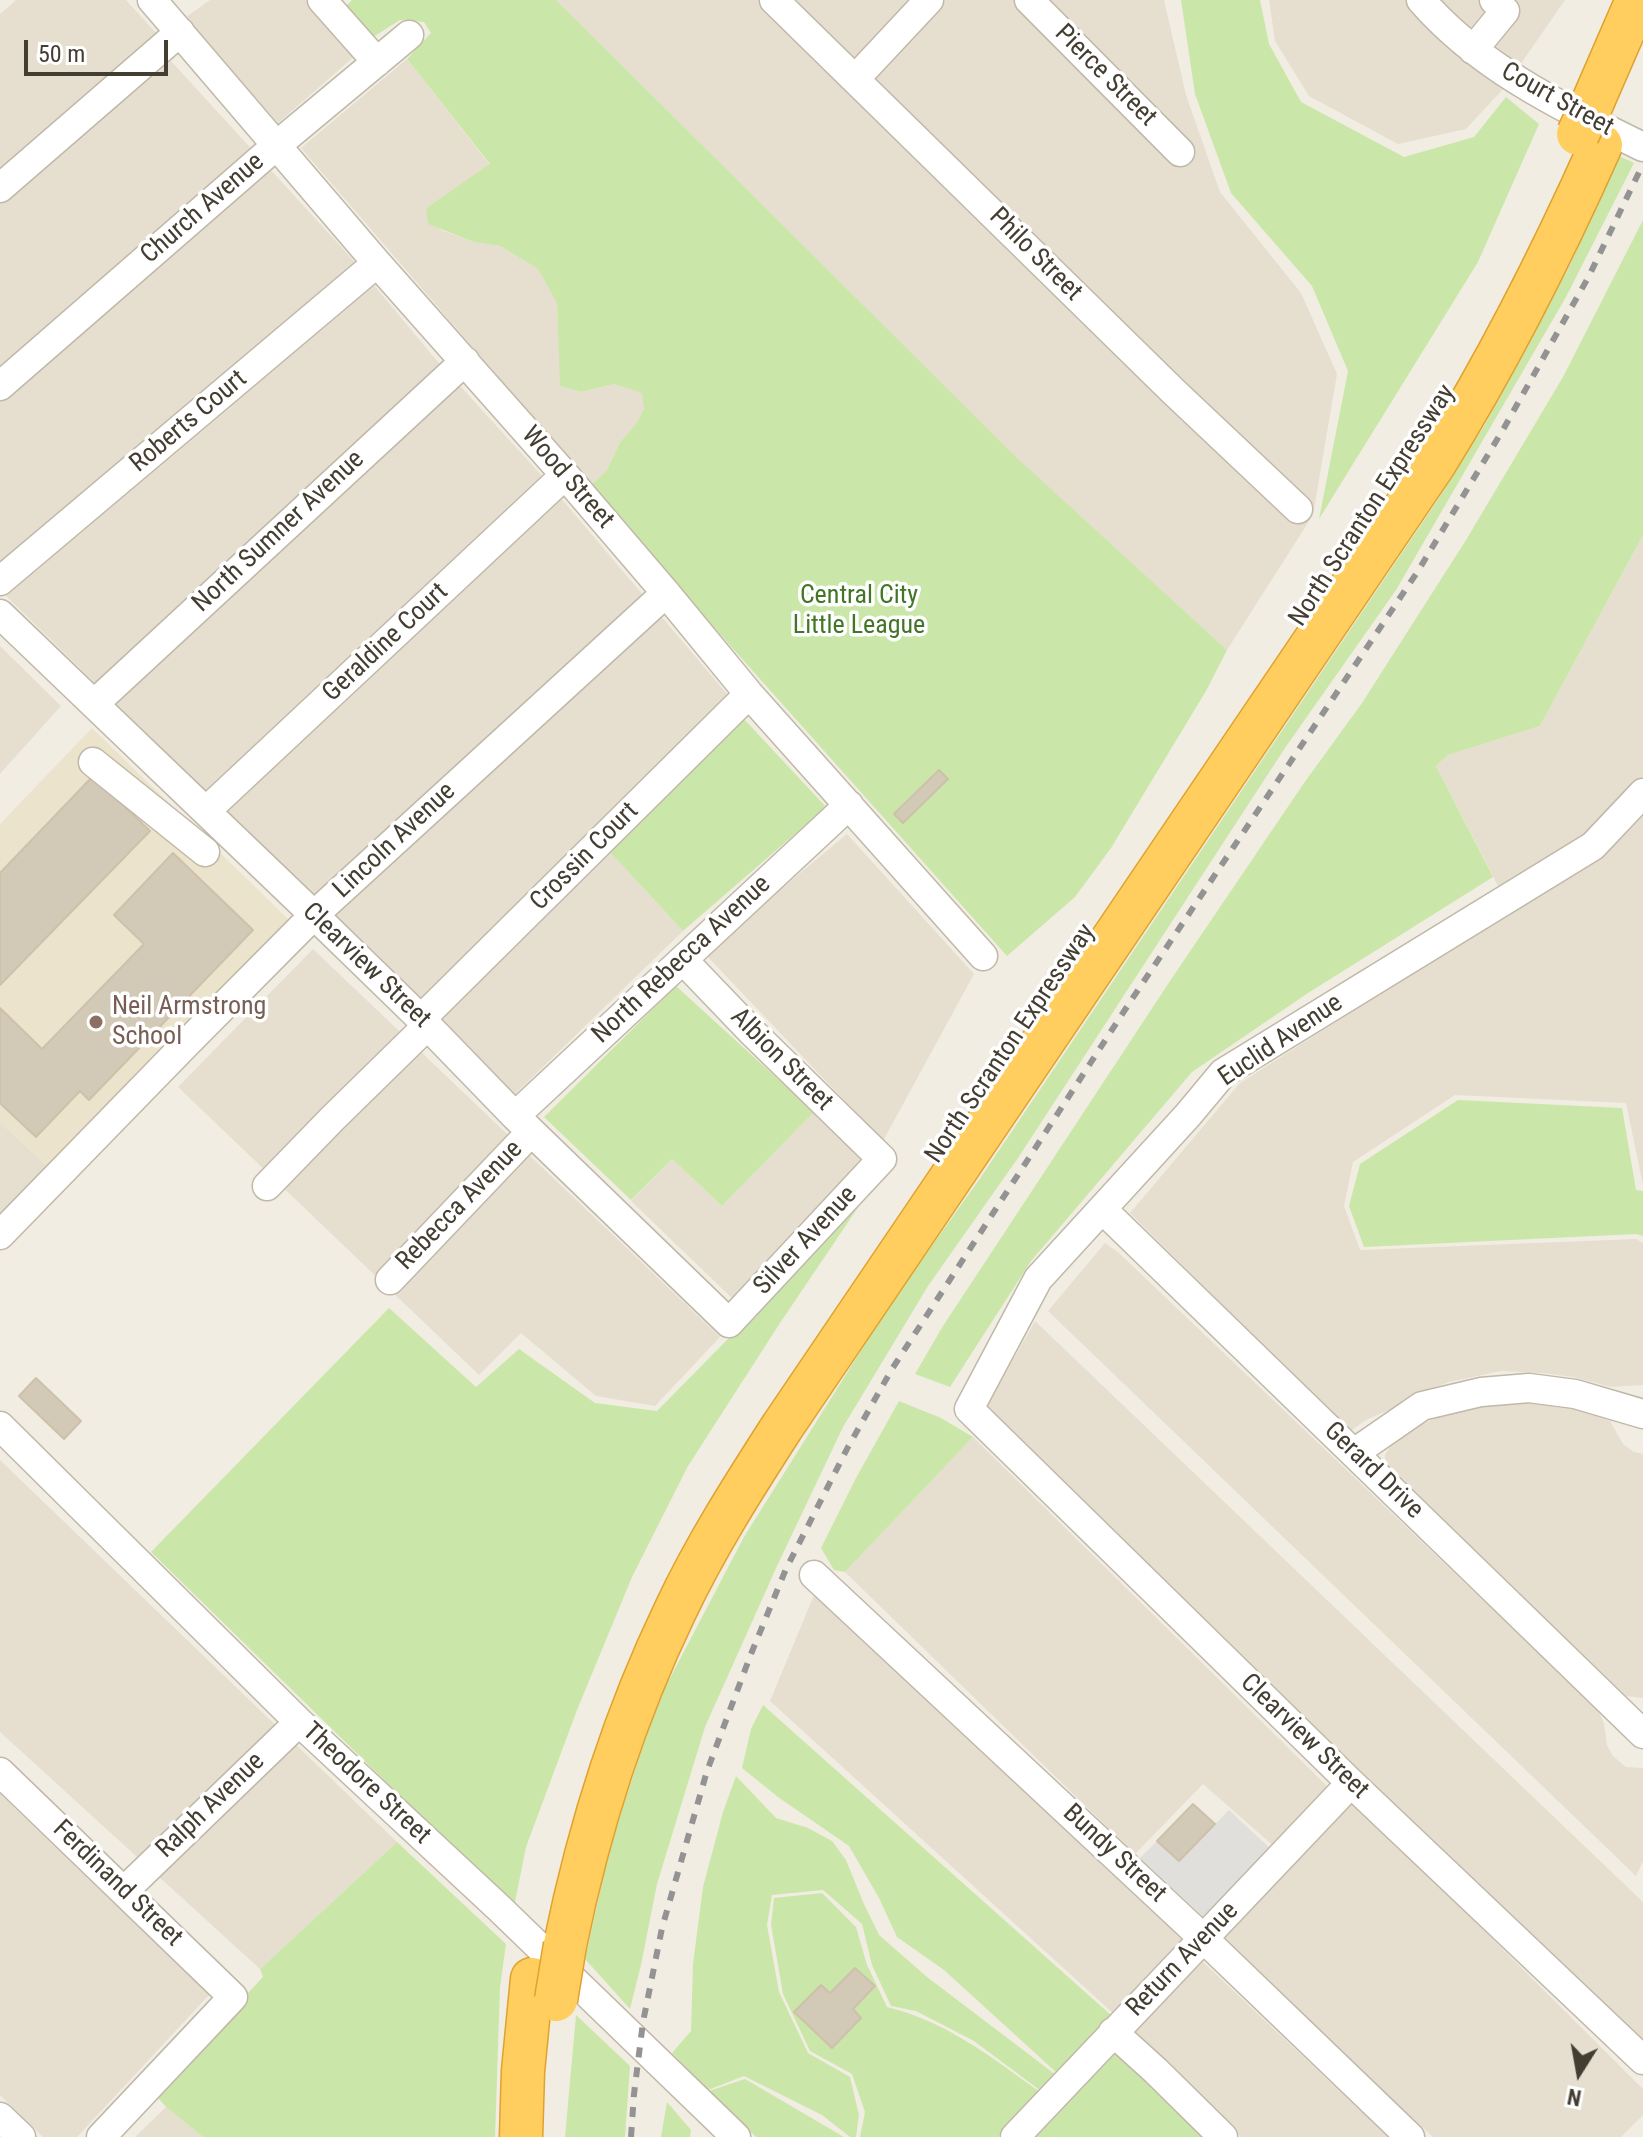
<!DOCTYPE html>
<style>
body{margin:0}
#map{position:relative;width:1643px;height:2137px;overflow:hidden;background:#f1ede2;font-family:"Roboto Condensed",sans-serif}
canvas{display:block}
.north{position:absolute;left:1539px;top:2033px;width:80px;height:80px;-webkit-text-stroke:6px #fff;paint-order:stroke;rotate:191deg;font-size:22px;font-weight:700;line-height:32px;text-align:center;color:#433d32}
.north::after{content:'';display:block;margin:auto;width:28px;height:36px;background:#433d32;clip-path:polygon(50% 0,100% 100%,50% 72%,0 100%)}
.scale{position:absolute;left:24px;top:40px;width:144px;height:36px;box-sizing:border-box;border:4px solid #433d32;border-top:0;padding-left:10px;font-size:24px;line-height:28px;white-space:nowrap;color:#433d32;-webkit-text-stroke:6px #fff;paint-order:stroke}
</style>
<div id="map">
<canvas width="1643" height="2137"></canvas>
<div class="north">N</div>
<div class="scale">50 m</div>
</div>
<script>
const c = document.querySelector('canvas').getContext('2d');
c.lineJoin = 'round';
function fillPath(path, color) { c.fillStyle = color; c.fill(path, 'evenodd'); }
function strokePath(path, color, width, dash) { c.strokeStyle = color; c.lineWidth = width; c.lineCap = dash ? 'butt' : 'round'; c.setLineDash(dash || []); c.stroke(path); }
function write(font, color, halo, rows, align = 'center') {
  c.font = font + ' "Roboto Condensed",sans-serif'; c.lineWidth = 7; c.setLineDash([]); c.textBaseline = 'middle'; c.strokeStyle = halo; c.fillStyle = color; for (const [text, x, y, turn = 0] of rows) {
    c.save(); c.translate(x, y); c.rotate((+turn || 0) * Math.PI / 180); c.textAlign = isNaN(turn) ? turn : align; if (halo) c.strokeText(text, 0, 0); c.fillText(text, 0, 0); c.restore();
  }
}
const residential = new Path2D(`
 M16 0H126L159 36 0 172V14Z
 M210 0H309L357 54 278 123 186 17Z
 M556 0H1164L1186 95 1220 192 1301 293 1337 374 1313 515 1227 650 1003 446Z
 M1269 0H1565L1504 88 1466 129 1398 144 1309 96 1275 41Z
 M407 59 490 165 426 208 441 230 474 242 500 246 538 269 557 302 561 386 581 392 614 384 642 392 645 409 636 424 620 442 607 470 591 485 301 148Z
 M171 61 354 261 432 355 543 477 727 694 592 833 683 931 515 1094 0 590V204Z
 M1643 535V1185L1626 1103 1455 1095 1353 1162 1344 1206 1360 1250 1636 1239 1643 1243V1385L1611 1387 1573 1377 1543 1373 1501 1371 1449 1382 1417 1394 1389 1410 1366 1420 1352 1430 1341 1423 1130 1213 1240 1083 1511 911 1436 766 1448 755 1540 726Z
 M0 646 61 706 0 774Z
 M847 834 974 974 883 1141 704 953Z
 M313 949 720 1337 655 1406 596 1396 521 1333 479 1375 178 1087Z
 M814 1112 866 1162 733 1299 631 1201 672 1159 722 1206Z
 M0 1122 49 1168 0 1217Z
 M1105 1243 1119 1253 1598 1710 1604 1724 1607 1745 1613 1756 1626 1767 1643 1768V1861L1636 1876 1048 1311Z
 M1035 1321 1643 1902V2050L983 1413Z
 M1527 1398 1574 1406 1610 1421 1623 1444 1634 1452 1643 1454V1698L1626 1696 1385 1465V1455L1391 1445 1406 1431 1469 1404Z
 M973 1437 1331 1790 1277 1849 1203 1784 1135 1854 845 1572Z
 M0 1460 397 1842 260 1969 0 1732Z
 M814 1595 1183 1940 1114 2014 770 1701Z
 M0 1794 209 1995 77 2137H43L0 2095Z
 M1349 1796 1643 2089V2115L1621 2137H1433L1222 1939Z
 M1203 1962 1388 2137H1241L1132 2031Z
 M166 2107 203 2137H135Z`);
const education = new Path2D(`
 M92 728 291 922 49 1168 0 1122V824Z`);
const green = new Path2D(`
 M352 0H556L1016 457 1227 650 1206 691 1111 848 1075 897 1007 956 694 605 591 485 607 470 620 442 636 424 644 409 642 393 614 384 581 392 560 386 557 303 538 269 500 246 474 242 428 224 426 208 490 164 407 59 431 33 424 22 400 20 370 39 344 8Z
 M1181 0H1260L1269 44 1301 102 1404 157 1474 137 1506 97 1539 124 1478 262 1319 519 1348 371 1312 286 1231 193 1195 94Z
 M1619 156 1634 163 1566 297 1396 590 1285 748 1018 1158 928 1286 843 1427 777 1566 705 1727 657 1884 641 1965 630 2009 585 1959 610 1847 657 1703 744 1537 889 1306 981 1177 1437 501 1483 428 1520 361 1571 263Z
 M1643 220V535L1540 726 1448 755 1436 766 1493 877 1308 993 1192 1072 1031 1261 950 1387 915 1374 943 1326 1172 978 1304 783 1362 703 1466 540 1563 377Z
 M743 718 826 807 683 931 606 848Z
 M676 986 814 1112 722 1206 672 1159 631 1200 544 1117Z
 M1458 1100 1622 1108 1636 1190 1643 1191V1236L1636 1234 1364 1247 1349 1206 1360 1164Z
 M859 1206 780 1323 688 1466 632 1577 577 1710 526 1847 514 1907 151 1552 389 1308 476 1387 519 1349 595 1403 657 1411Z
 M899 1401 941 1418 973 1437 845 1572 834 1570 821 1548 856 1478Z
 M763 1705 1112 2016 1057 2073 944 1970 897 1937 879 1898 849 1846 778 1797 742 1768 751 1729Z
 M736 1776 776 1818 808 1828 832 1841 846 1860 863 1902 879 1935 927 1977 1056 2075 1041 2091 974 2041 916 2011 891 2006 872 1965 862 1924 823 1890 772 1895 767 1925 779 1992 808 2053 850 2077 859 2115 856 2137H850L822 2115 744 2076 708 2090 672 2053 691 2031 693 1964 703 1887 723 1812Z
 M397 1842 506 1944 500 1987 495 2137H203L166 2107 154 2093 263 1977 260 1969Z
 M822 1893 856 1927 867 1965 887 2007C946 2021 992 2058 1040 2092L998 2137H860L865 2112 852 2074 810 2051 783 1994 771 1925 774 1898Z
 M576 2015 630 2066 625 2137H565Z
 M1116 2053 1202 2137H1036Z
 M745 2079 844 2137H756L709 2091Z
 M667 2102 691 2130 690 2137H661Z`);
const parking = new Path2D(`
 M1229 1810 1273 1851 1208 1921 1140 1858 1157 1841 1179 1861Z`);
const building = new Path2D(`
 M939 770 948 779 903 823 894 814Z
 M93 776 150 831 0 985V873Z
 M173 853 253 930 89 1100 80 1091 36 1137 0 1103V1008L42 1049 144 944 114 915Z
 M36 1378 81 1421 64 1439 19 1396Z
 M1193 1804 1215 1824 1179 1861 1157 1841Z
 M855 1968 875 1986 853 2009 861 2018 832 2048 794 2012 821 1985 830 1993Z`);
const minor = new Path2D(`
 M152 0 377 263 565 475 666 593 749 694 983 956
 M322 0 377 62
 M774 0 1174 392 1298 509
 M1029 0 1180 152
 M1421 0C1481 69 1562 107 1643 147
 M1473 50 1505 11 1494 0
 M856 78 929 0
 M0 188 180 32
 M0 386 277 145 409 35
 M0 581 377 263
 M0 614 314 915 421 1019 515 1116 729 1323 882 1159 753 1033 683 960
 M94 704 465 361
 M93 762 205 852
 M1643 793 1593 846 1223 1073 1188 1115 1038 1279 969 1409 1351 1783 1643 2060
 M206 811 565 475
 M421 1019 749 694
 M515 1116 849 805
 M267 1186 332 1119 427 1026
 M1102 1209 1643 1734
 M0 1235 184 1046 314 915 666 593
 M390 1280 531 1132
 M0 1426 299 1722 499 1908 736 2137
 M1354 1453 1422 1406 1481 1392 1529 1388 1575 1394 1643 1414
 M814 1575 1204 1939 1410 2137
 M0 1772 233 1997 101 2137
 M124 1891 299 1722
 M1113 2032 1156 2071 1223 2137
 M0 2117 21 2137
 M1015 2137 1351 1783`);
const highway = new Path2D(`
 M1591 106 1637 0
 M565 1945C589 1827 623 1719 675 1611 705 1547 744 1486 782 1427L1435 463C1499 360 1551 257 1601 145
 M521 2137 523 2071 532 1979`);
const rail = new Path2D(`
 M631 2137 634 2094 643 2022 662 1928 707 1771 751 1654 786 1569 848 1447 892 1369 1132 999 1418 571 1504 428 1589 276 1643 164`);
const highwayBridge = new Path2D(`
 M1578 134 1591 106
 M556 2000 565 1945`);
const markers = [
 [96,1022,8,"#8d6e63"]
];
const streetNames = [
 ["Pierce Street",1105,76,45],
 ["Court Street",1557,100,29],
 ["Church Avenue",203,209,-41],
 ["Philo Street",1035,255,45],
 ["Roberts Court",189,422,-40],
 ["Wood Street",567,478,49],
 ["North Scranton Expressway",1373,506,-57],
 ["North Sumner Avenue",279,532,-43],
 ["Geraldine Court",386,643,-43],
 ["Lincoln Avenue",395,841,-43],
 ["Crossin Court",585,857,-45],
 ["North Rebecca Avenue",682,960,-43],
 ["Clearview Street",366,966,44],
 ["Euclid Avenue",1281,1041,-34],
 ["North Scranton Expressway",1011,1044,-56],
 ["Albion Street",781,1060,45],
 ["Rebecca Avenue",460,1206,-46],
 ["Silver Avenue",806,1241,-47],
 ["Gerard Drive",1373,1471,44],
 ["Clearview Street",1304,1737,44],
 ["Theodore Street",366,1784,43],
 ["Ralph Avenue",211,1806,-44],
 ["Bundy Street",1114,1854,43],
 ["Ferdinand Street",117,1884,44],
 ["Return Avenue",1183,1960,-46]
];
const parkNames = [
 ["Central City",859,596],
 ["Little League",859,626]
];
const educationNames = [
 ["Neil Armstrong",112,1007],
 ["School",112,1037]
];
fillPath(residential, '#e6dfd0');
fillPath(education, '#ebe3cb');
fillPath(green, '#cae7a9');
fillPath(parking, '#e1dfdb');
fillPath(building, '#d3c9b7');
strokePath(building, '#cec1aa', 2);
strokePath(minor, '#c0b8a8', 31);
strokePath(highway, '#e0a22e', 45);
strokePath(minor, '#fff', 28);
strokePath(highway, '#ffce5f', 42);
strokePath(rail, '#939393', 6, [10, 10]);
strokePath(highwayBridge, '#e0a22e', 45, []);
strokePath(highwayBridge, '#ffce5f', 42);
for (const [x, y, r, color] of markers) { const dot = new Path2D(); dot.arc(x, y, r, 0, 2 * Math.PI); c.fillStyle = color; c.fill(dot); strokePath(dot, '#fff', 3); }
write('26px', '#433d32', '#fff', streetNames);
write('26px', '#427526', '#fff', parkNames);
write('26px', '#785e54', '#fff', educationNames, 'left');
</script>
